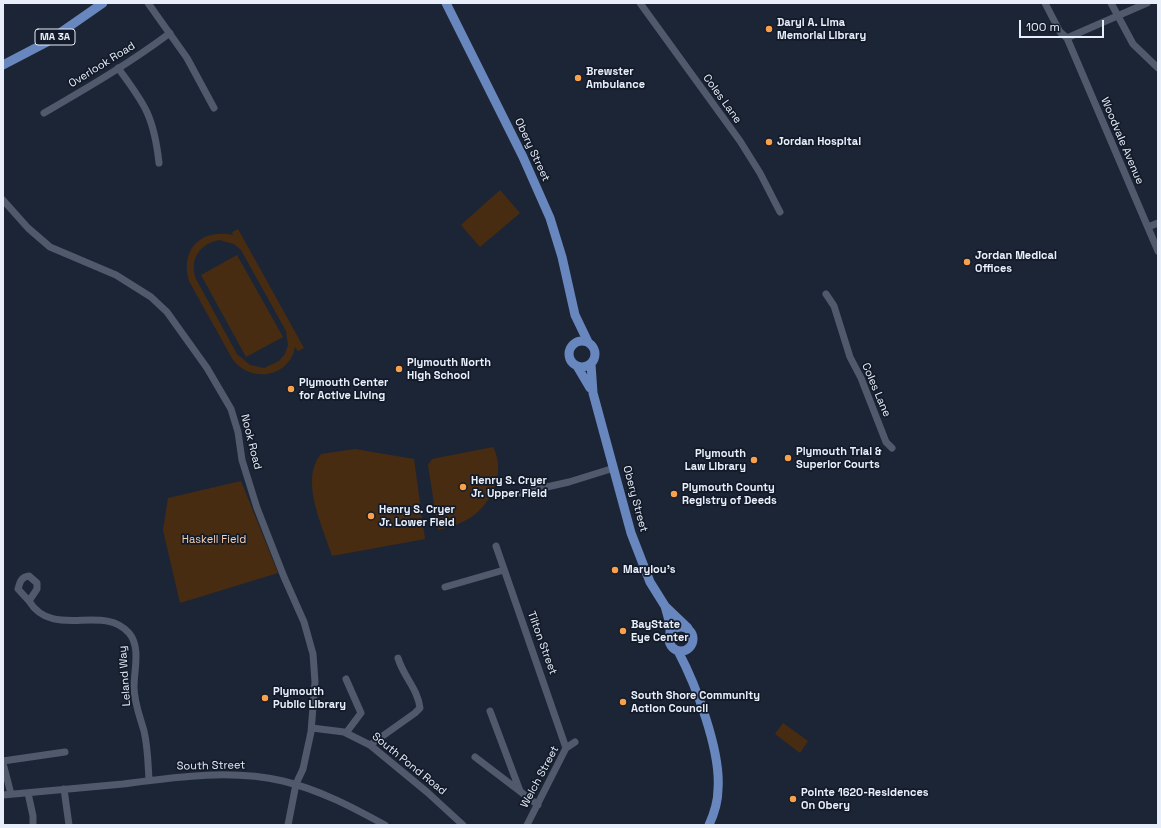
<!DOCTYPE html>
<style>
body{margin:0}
#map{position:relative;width:1161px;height:828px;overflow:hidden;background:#1c2535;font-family:"Space Grotesk",sans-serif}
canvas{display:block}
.frame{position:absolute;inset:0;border:4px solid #e9effa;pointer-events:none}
.scale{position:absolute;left:1019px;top:20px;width:85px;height:18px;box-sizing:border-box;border:2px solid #e9effa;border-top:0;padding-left:5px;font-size:12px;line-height:14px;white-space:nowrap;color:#e9effa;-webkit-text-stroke:3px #131b2a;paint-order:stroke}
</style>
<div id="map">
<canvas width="1161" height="828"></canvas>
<div class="frame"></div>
<div class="scale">100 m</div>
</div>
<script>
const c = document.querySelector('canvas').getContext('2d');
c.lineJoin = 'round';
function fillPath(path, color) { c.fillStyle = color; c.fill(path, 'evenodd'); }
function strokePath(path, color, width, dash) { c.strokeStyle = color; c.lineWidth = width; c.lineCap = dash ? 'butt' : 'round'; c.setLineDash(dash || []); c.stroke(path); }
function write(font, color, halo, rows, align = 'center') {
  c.font = font + ' "Space Grotesk",sans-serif'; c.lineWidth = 3.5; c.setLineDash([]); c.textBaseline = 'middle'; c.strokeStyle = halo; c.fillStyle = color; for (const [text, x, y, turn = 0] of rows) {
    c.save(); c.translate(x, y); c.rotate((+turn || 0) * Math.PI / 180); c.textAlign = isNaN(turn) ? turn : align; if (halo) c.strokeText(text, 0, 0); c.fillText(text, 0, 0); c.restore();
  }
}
const green = new Path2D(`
 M500 190 520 213 480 247 461 225Z
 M238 229 304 348 298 351 295 347C289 378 251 383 233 360L189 281C180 249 201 228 233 235L232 232ZM219 240 234 244 241 250 286 331 288 345 285 354 279 361 264 368 250 365 237 354 196 279C189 260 199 244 219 240Z
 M237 255 283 337 246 357 201 275Z
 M493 447C506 471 493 503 470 518 460 524 450 527 438 530L428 465 432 459Z
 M355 449 414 459 425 539 332 556C323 527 299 480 321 454Z
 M241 481 278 573 180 603 163 530 168 498Z
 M783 723 808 741 800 753 775 734Z`);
const minor = new Path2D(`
 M148 3 187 58 214 108
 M640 3 740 141 760 173 780 212
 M1045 3 1060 32 1067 38
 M1111 3 1133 44 1158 68
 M1067 38 1158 251
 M1067 38 1147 3
 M118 68C145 104 154 117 159 163
 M44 113C87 88 130 63 170 33
 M3 200 28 228 50 247 116 275 151 297 167 312 207 368 231 409 238 432 242 460 257 508 284 577 304 622 313 654 315 682 311 732 303 769 296 784 288 825
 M1148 227 1158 223
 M826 294 834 306 850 357 861 378 886 442 892 448
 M520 493 569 482 614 468
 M496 546 566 748
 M445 587 504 570
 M29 601 18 589C20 582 21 577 29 576L37 583V589L29 601C53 640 103 603 129 633 141 647 134 670 134 687 134 702 140 717 144 731 148 748 148 764 149 780
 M346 679 361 713 346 733
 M490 711 520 791
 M312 728 344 732 370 745 427 792 463 825
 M370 745 415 713 420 708C418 689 403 676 398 658
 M475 757 538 805
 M3 761 65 752
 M3 763 11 794
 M64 789 69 825
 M28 793 33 816V825
 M3 795C43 791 83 788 123 784 176 777 231 769 283 781 320 790 352 807 385 825
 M527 825 566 748 575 742`);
const major = new Path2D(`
 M446 3 523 157 550 218 562 257 575 315 588 342
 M3 65 47 42 103 3
 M569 354a13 13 0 1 1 26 0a13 13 0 1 1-26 0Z
 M591 364 593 393 631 533 650 582 665 606 670 624V634
 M577 366 590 388
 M666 607 688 628
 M669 639a12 12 0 1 1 24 0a12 12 0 1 1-24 0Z
 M678 651C696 685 721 751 718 789 718 801 714 814 709 825`);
const markers = [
 [769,29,4,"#f8a14a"],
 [578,78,4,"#f8a14a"],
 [769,142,4,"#f8a14a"],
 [967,262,4,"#f8a14a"],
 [399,369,4,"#f8a14a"],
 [291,389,4,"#f8a14a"],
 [788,458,4,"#f8a14a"],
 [754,460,4,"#f8a14a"],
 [463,487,4,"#f8a14a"],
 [674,494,4,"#f8a14a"],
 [371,516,4,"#f8a14a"],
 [615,570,4,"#f8a14a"],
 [623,631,4,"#f8a14a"],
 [265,698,4,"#f8a14a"],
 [623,702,4,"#f8a14a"],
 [793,799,4,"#f8a14a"]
];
const shields = [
 [55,37,40]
];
const shieldNames = [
 ["MA 3A",55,37]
];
const poiNames = [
 ["Daryl A. Lima",777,23],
 ["Memorial Library",777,36],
 ["Brewster",586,72],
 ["Ambulance",586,85],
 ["Jordan Hospital",777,142],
 ["Jordan Medical",975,256],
 ["Offices",975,269],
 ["Plymouth North",407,363],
 ["High School",407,376],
 ["Plymouth Center",299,383],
 ["for Active Living",299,396],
 ["Plymouth Trial &",796,452],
 ["Superior Courts",796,465],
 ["Plymouth",746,454,"right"],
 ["Law Library",746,467,"right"],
 ["Henry S. Cryer",471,481],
 ["Jr. Upper Field",471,494],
 ["Plymouth County",682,488],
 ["Registry of Deeds",682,501],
 ["Henry S. Cryer",379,510],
 ["Jr. Lower Field",379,523],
 ["Marylou's",623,570],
 ["BayState",631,625],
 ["Eye Center",631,638],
 ["Plymouth",273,692],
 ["Public Library",273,705],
 ["South Shore Community",631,696],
 ["Action Council",631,709],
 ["Pointe 1620-Residences",801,793],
 ["On Obery",801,806]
];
const streetNames = [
 ["Overlook Road",102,65,-32],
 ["Coles Lane",722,99,54],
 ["Woodvale Avenue",1122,141,67],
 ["Obery Street",532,150,65],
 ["Coles Lane",876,390,67],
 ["Nook Road",251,442,76],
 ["Obery Street",635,499,75],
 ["Tilton Street",542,643,70],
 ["Leland Way",125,676,-94],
 ["South Pond Road",409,764,39],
 ["South Street",211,766,-1],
 ["Welch Street",540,777,-62]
];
const parkNames = [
 ["Haskell Field",214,540]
];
fillPath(green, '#482c11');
strokePath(minor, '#505a6c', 7);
strokePath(major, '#6987bf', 9);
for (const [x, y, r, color] of markers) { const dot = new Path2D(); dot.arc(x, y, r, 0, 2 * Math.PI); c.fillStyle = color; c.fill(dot); strokePath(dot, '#131b2a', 1.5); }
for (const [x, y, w] of shields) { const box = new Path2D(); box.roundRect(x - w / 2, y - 8, w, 16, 3); c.fillStyle = '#131b2a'; c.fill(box); strokePath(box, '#e9effa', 1); }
write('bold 10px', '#e9effa', null, shieldNames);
write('bold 11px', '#e9effa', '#131b2a', poiNames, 'left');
write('11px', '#e9effa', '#131b2a', streetNames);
write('11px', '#f8d1b0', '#131b2a', parkNames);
</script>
